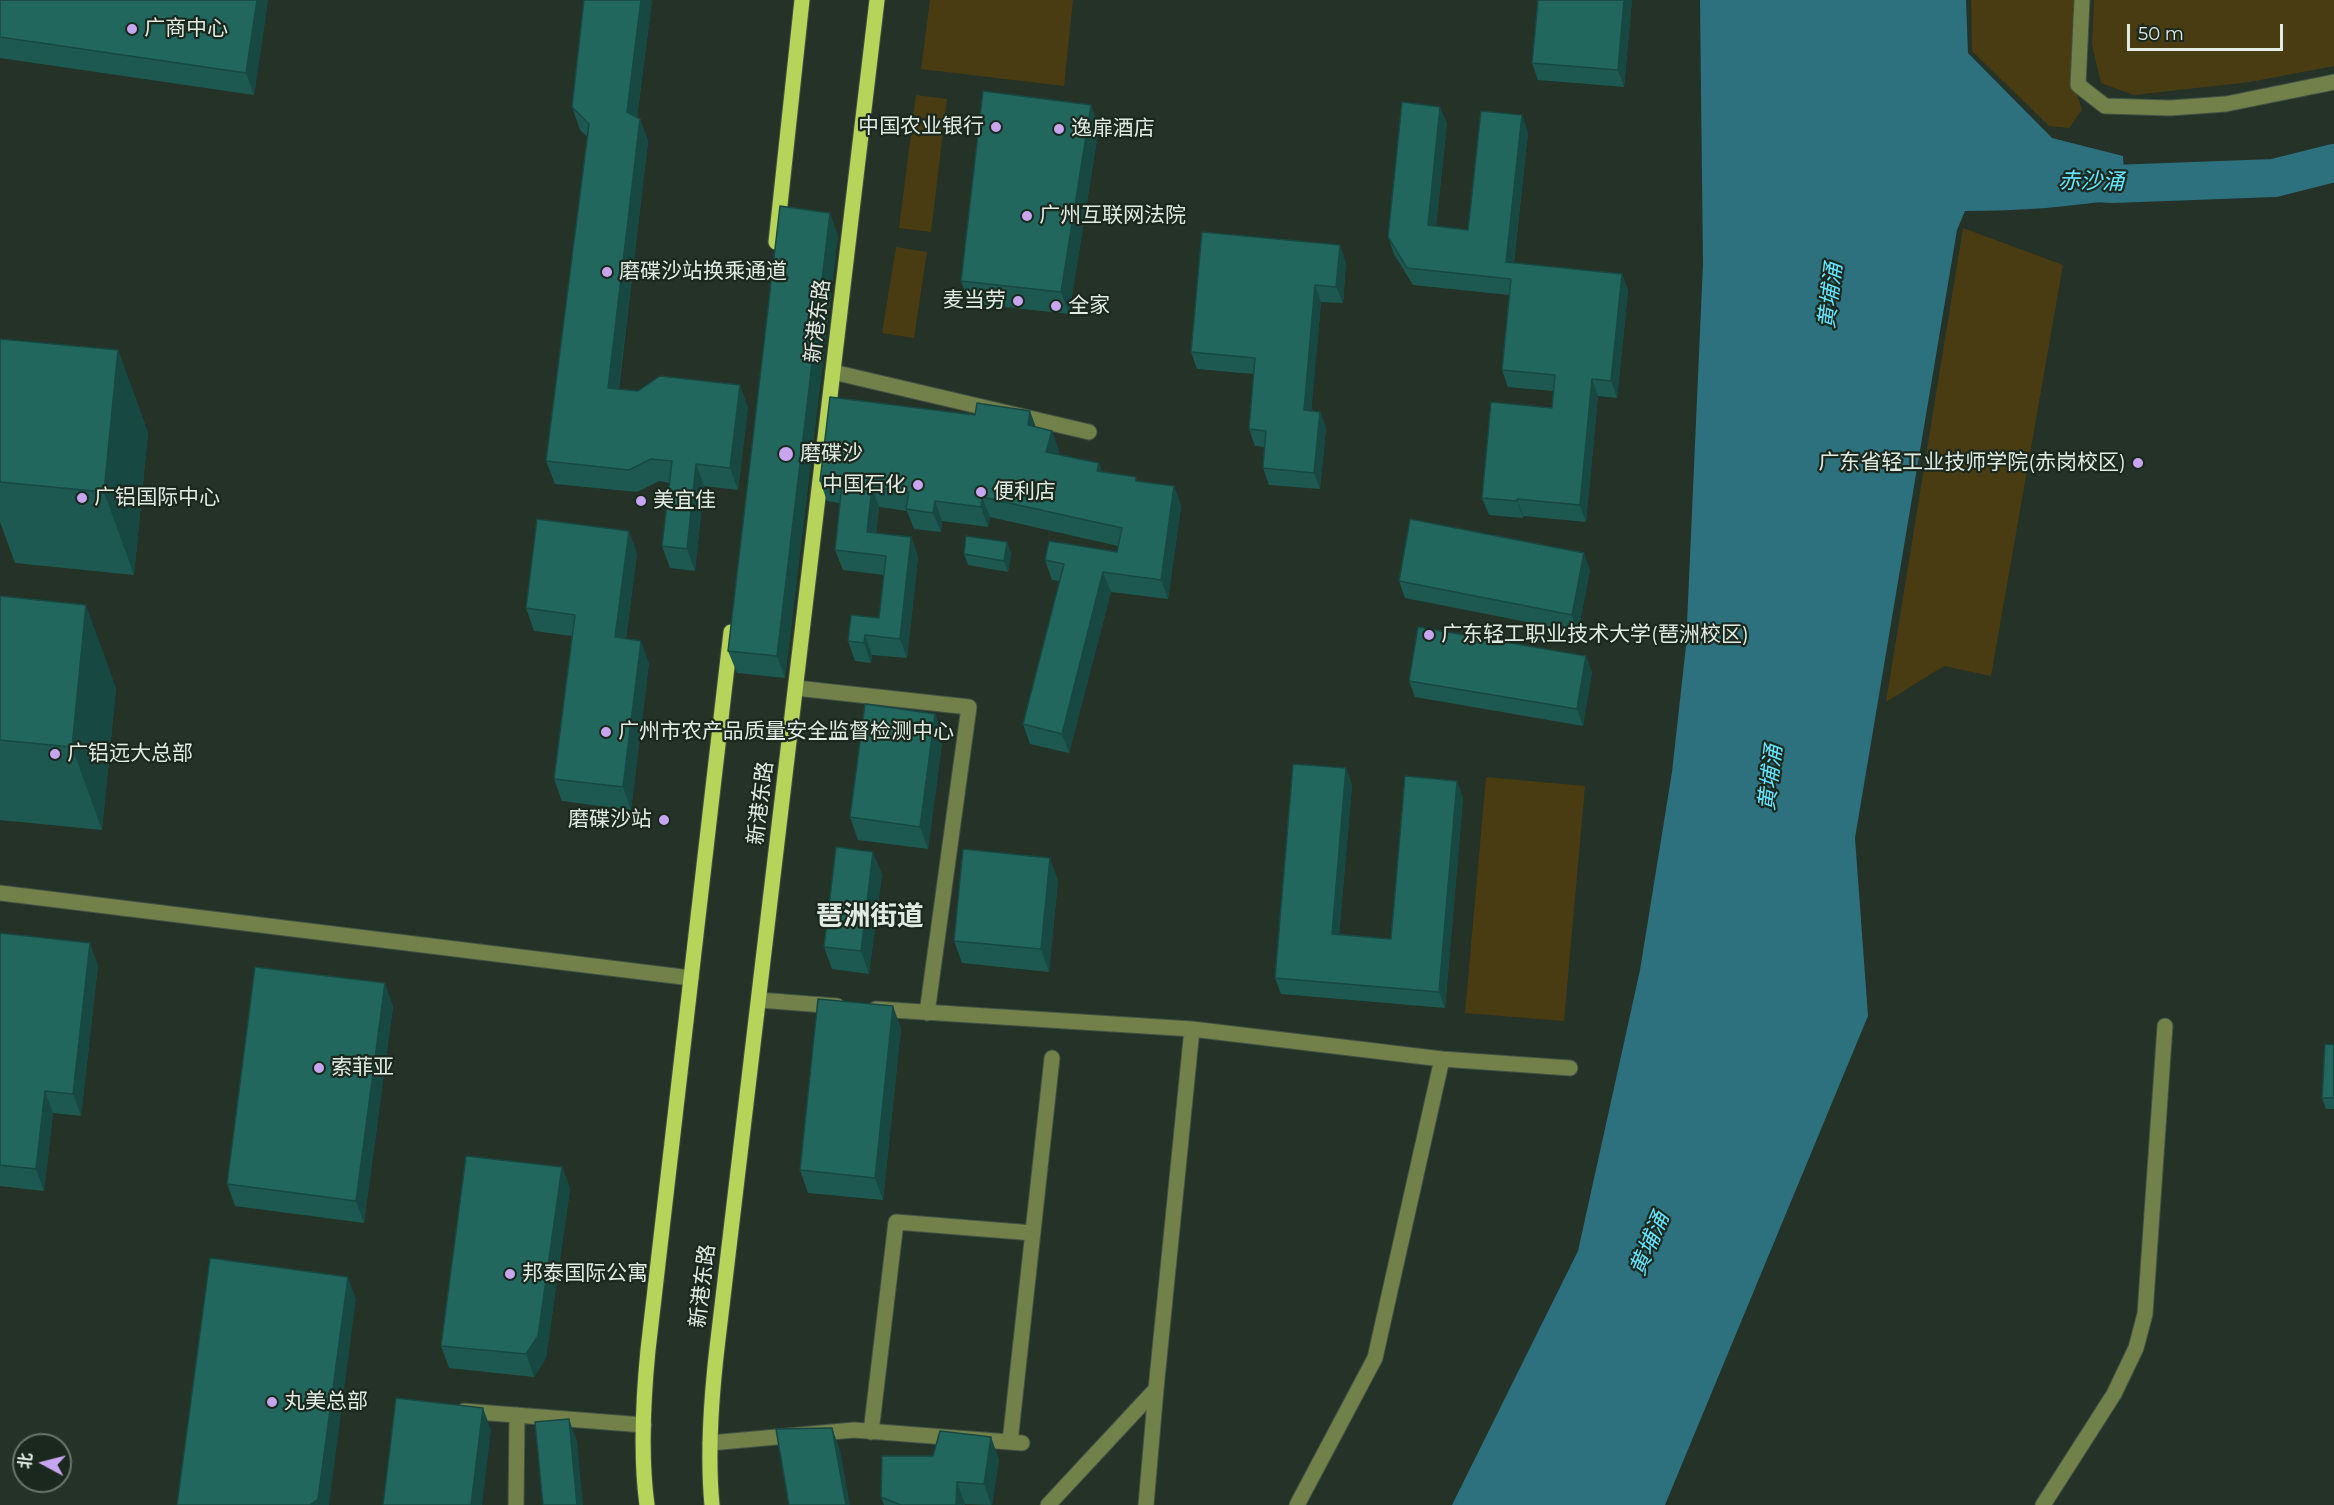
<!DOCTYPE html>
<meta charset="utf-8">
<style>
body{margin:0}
#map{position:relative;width:2334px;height:1505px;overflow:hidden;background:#243227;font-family:Montserrat,"Noto Sans SC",sans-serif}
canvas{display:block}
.north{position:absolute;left:12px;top:1433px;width:60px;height:60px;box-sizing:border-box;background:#1a281e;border:2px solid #6a766d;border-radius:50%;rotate:277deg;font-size:16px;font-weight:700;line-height:24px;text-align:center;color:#e1ebe3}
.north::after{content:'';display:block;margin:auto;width:21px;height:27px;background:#c7a6ef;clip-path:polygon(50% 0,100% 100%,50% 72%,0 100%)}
.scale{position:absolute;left:2127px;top:24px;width:156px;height:27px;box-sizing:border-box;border:3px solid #e1ebe3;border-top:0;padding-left:8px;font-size:18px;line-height:21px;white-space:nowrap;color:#e1ebe3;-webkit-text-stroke:4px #1a281e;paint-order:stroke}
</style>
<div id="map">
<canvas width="2334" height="1505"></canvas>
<div class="north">北</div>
<div class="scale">50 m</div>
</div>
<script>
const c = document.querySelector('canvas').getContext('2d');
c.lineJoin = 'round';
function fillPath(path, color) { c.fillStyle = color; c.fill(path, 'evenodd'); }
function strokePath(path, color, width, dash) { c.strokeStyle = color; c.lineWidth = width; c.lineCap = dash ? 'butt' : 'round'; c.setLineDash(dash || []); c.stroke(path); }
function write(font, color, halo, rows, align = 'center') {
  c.font = font + ' Montserrat,"Noto Sans SC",sans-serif'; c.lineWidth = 4.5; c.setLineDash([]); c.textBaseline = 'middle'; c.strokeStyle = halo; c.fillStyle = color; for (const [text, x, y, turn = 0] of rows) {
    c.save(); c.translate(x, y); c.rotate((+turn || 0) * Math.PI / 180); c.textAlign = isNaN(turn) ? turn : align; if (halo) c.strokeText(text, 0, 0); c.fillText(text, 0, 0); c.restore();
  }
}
const green = new Path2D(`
 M930 0H1073L1064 86 921 69Z
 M1971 0H2076L2072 77 2082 110 2069 128 2049 126 1972 51Z
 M2094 0H2334V66L2250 82 2134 95 2101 83 2092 45Z
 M916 95 947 99 931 232 899 228Z
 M1963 228 2063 265 1991 676 1944 666 1886 702Z
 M896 247 927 252 914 338 882 333Z
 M1486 777 1585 786 1564 1021 1465 1013Z`);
const water = new Path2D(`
 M1700 0H1966L1968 53 2052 138 2123 156 2126 198C2072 207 2020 211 1965 211L1957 230 1855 838 1868 1016 1665 1505H1452L1578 1251 1640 970 1672 772 1686 646 1703 264Z`);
const river = new Path2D(`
 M2075 182 2113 184 2274 178 2334 163`);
const minor = new Path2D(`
 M2082 0 2078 85 2105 106 2170 108 2226 104 2334 82
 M833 372 1089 432
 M796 688 969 707 927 1013
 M0 893 691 978
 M759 1000 837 1006
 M876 1009 1192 1029 1442 1059 1570 1068
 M464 1411 644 1425
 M871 1432 896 1222 1033 1233
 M1010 1442 1052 1058
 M710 1443 854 1430 1022 1443
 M516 1505 517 1415
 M1048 1505 1156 1389 1192 1029
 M1146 1505 1156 1389
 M1297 1505 1375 1358 1442 1059
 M2043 1505 2114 1394 2136 1348 2145 1314 2165 1026`);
const major = new Path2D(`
 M776 242 802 0
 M647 1505C640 1454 643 1401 648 1350L731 632
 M712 1505C707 1453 711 1400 717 1348L877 0`);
const wall = new Path2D(`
 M0 0H268L254 95 0 58Z
 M652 0 637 118 640 119 648 141 619 389 748 407 738 490 704 486 695 571 670 568 662 546 670 483 659 481 637 492 555 484 546 461 588 137 580 130 572 107Z
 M1538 0H1632L1624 87 1538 80 1532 63Z
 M1447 123 1436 226 1468 230 1528 132 1514 263 1622 274 1628 291 1617 398 1598 396 1586 522 1523 516V518L1489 515 1482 498 1552 408 1553 391 1508 387 1502 370 1509 295 1413 285 1394 254 1388 237Z
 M1099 127 1069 314 969 303 961 281Z
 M838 235 785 678 737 673 728 651Z
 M1346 262 1343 303 1321 302 1311 411 1320 412 1326 428 1320 489 1269 485 1263 468 1265 447 1255 446 1249 429 1254 374 1197 369 1191 352Z
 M0 339 118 350 148 433 134 575 15 563 0 522Z
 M1036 428 1052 431 1059 451 1058 455 1102 472 1138 481 1174 486 1181 506 1168 599 1111 592 1069 753 1030 744 1023 724 1060 581 1052 580 1045 560 1117 552 1118 546 990 517 988 527 942 521 941 532 914 529 907 511 879 507 876 533 911 537 918 557 907 658 872 655 871 663 855 661 848 641 879 618 884 575 843 570 835 550 840 503 827 501 820 481Z
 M1007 542 1011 554 1008 572 968 565 964 554Z
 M637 553 626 639 649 663 631 810 562 801 554 779 572 636 534 631 526 608Z
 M1590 570 1578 632 1405 598 1399 581Z
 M0 596 116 688 102 830 0 820Z
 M1586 656 1592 672 1583 726 1415 697 1409 681Z
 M935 714 943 736 928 849 858 840 850 817Z
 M1346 768 1352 785 1339 934 1391 939 1457 781 1463 798 1445 1008 1281 994 1275 978Z
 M882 874 869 974 832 969 824 947Z
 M1058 880 1049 972 962 963 954 941Z
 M0 933 98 965 81 1116 53 1113 44 1191 0 1186Z
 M393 1006 364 1223 235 1206 227 1184Z
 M901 1028 883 1200 808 1193 800 1170Z
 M2334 1045V1109H2326L2322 1098Z
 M562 1167 570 1189 546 1358 534 1377 449 1368 441 1346Z
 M999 1459 992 1505 965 1504V1505H884L881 1497Z`);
const shadedWall = new Path2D(`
 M257 0H268L254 95 246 73Z
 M641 0H652L635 134 627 112Z
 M1624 0H1632L1624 87 1618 70Z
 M1091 105 1099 127 1069 314 1061 292Z
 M1440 107 1447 123 1434 242 1428 225Z
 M1522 115 1528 132 1512 279 1506 262Z
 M640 119 648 141 616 410 608 388Z
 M830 213 838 235 785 678 777 656Z
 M1340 245 1346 262 1343 303 1336 287Z
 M1622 274 1628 291 1617 398 1611 381Z
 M1315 285 1321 302 1310 427 1304 410Z
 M118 350 148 433 134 575 104 492Z
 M1592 379 1598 396 1586 522 1580 505Z
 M740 385 748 407 738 490 730 468Z
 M1030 411 1037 430 1028 425Z
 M1320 412 1326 428 1320 489 1314 473Z
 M1052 431 1059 451 1054 472 1046 452Z
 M1099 463 1106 483 1097 471Z
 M696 464 704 486 695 571 687 549Z
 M1174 486 1181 506 1168 599 1161 580Z
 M872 487 879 507 874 552 867 532Z
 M982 497 990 517 988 527 981 507Z
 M1517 499 1523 516V518L1517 501Z
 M935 501 942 521 941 532 933 513Z
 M629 531 637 553 623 660 615 637Z
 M911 537 918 557 907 658 900 639Z
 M1007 542 1011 554 1008 572 1004 561Z
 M1584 553 1590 570 1578 632 1572 615Z
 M1103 572 1111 592 1069 753 1062 734Z
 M86 605 116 688 102 830 72 747Z
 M865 635 872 655 871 663 864 643Z
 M641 641 649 663 631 810 623 787Z
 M1586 656 1592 672 1583 726 1577 709Z
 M935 714 943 736 928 849 920 827Z
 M1346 768 1352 785 1338 950 1332 934Z
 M1457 781 1463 798 1445 1008 1439 992Z
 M873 852 882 874 869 974 861 951Z
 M1050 858 1058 880 1049 972 1041 949Z
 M90 943 98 965 81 1116 73 1094Z
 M385 983 393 1006 364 1223 356 1201Z
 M893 1006 901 1028 883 1200 875 1178Z
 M45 1091 53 1113 44 1191 36 1169Z
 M562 1167 570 1189 546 1358 534 1377 526 1354Z
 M348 1277 356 1299 329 1505H310Z
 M483 1408 491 1430 482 1505H471Z
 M569 1419 577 1441 583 1505H577Z
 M832 1428 840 1450 850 1505H846Z
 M991 1437 999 1459 992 1505H991L984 1484Z
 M957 1482 965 1504V1505H956Z`);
const building = new Path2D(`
 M0 0H257L246 73 0 37Z
 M584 0H641L627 112 640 119 608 388 638 391 660 376 740 385 730 468 696 464 687 549 662 546 672 461 651 459 629 470 546 461 589 124 572 107Z
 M1538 0H1624L1618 70 1532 63Z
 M983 91 1091 105 1061 292 961 281Z
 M1402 102 1440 107 1428 225 1468 230 1481 111 1522 115 1506 262 1622 274 1611 381 1592 379 1580 505 1517 499V501L1482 498 1491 402 1552 408 1555 375 1502 370 1511 279 1407 268 1388 237Z
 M780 206 830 213 777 656 728 651Z
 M1202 232 1340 245 1336 287 1315 285 1304 410 1320 412 1314 473 1263 468 1266 431 1249 429 1255 358 1191 352Z
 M0 339 118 350 104 492 0 482Z
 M830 397 975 415 977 403 1030 411 1028 425 1052 431 1046 452 1099 463 1097 471 1136 477V481L1174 486 1161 580 1103 572 1062 734 1023 724 1064 564 1045 560 1049 541 1117 552 1122 528 982 497 981 507 935 501 933 513 906 509 909 492 872 487 867 532 911 537 900 639 865 635 864 643 848 641 851 615 879 618 886 556 835 550 842 484 820 481Z
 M537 519 629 531 615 637 641 641 623 787 554 779 575 615 526 608Z
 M1410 519 1584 553 1572 615 1399 581Z
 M966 536 1007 542 1004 561 964 554Z
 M0 596 86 605 72 747 0 740Z
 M1418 627 1586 656 1577 709 1409 681Z
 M865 704 935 714 920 827 850 817Z
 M1293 764 1346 768 1332 934 1391 939 1405 776 1457 781 1439 992 1275 978Z
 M836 847 873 852 861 951 824 947Z
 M963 849 1050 858 1041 949 954 941Z
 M0 933 90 943 73 1094 45 1091 36 1169 0 1165Z
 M255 967 385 983 356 1201 227 1184Z
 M818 999 893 1006 875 1178 800 1170Z
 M2325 1044 2334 1045V1098H2322Z
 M466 1156 562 1167 538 1336 526 1354 441 1346Z
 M210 1258 348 1277 318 1499 310 1505H177Z
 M396 1398 483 1408 471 1505H383Z
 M569 1419 577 1505H543L535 1422Z
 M832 1428 846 1505H789L776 1429Z
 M940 1431 991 1437 984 1484 957 1482 956 1505H901L881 1497 882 1456H933Z`);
const markers = [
 [132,29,6,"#c7a6ef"],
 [996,127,6,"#c7a6ef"],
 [1059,129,6,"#c7a6ef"],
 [1027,216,6,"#c7a6ef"],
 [607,272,6,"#c7a6ef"],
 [1018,301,6,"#c7a6ef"],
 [1056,306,6,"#c7a6ef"],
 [786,454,8,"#c7a6ef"],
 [2138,463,6,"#c7a6ef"],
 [918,485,6,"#c7a6ef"],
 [981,492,6,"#c7a6ef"],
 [82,498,6,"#c7a6ef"],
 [641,501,6,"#c7a6ef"],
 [1429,635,6,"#c7a6ef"],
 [606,732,6,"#c7a6ef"],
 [55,754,6,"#c7a6ef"],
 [664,820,6,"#c7a6ef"],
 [319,1068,6,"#c7a6ef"],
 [510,1274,6,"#c7a6ef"],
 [272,1402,6,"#c7a6ef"]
];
const poiNames = [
 ["广商中心",144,29],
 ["中国农业银行",984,127,"right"],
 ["逸扉酒店",1071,129],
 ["广州互联网法院",1039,216],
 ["磨碟沙站换乘通道",619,272],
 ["麦当劳",1006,301,"right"],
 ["全家",1068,306],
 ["磨碟沙",800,454],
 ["广东省轻工业技师学院(赤岗校区)",2126,463,"right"],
 ["中国石化",906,485,"right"],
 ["便利店",993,492],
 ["广铝国际中心",94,498],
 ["美宜佳",653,501],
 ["广东轻工职业技术大学(琶洲校区)",1441,635],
 ["广州市农产品质量安全监督检测中心",618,732],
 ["广铝远大总部",67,754],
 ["磨碟沙站",652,820,"right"],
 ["索菲亚",331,1068],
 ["邦泰国际公寓",522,1274],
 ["丸美总部",284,1402]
];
const streetNames = [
 ["新港东路",818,321,-83],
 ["新港东路",761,803,-83],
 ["新港东路",703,1286,-83]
];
const waterNames = [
 ["赤沙涌",2091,182,1],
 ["黄埔涌",1831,296,-83],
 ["黄埔涌",1771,778,-83],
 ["黄埔涌",1650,1244,-67]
];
const districtNames = [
 ["琶洲街道",870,917]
];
fillPath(green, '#4a3c12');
fillPath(water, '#2d717e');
strokePath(river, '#2d717e', 38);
strokePath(minor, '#425045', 17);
strokePath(major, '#425045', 17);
strokePath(minor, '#72814a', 15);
strokePath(major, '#b6d35a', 15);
fillPath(wall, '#1d5951');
fillPath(shadedWall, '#184842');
fillPath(building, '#22675e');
strokePath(building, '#184842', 1.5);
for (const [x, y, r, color] of markers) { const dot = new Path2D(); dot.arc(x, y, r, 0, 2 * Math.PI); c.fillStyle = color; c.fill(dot); strokePath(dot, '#1a281e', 2); }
write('21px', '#e1ebe3', '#1a281e', poiNames, 'left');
write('21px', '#e1ebe3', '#1a281e', streetNames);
write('italic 22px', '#64e4fe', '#1a281e', waterNames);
write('bold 27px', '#e1ebe3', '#1a281e', districtNames);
</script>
